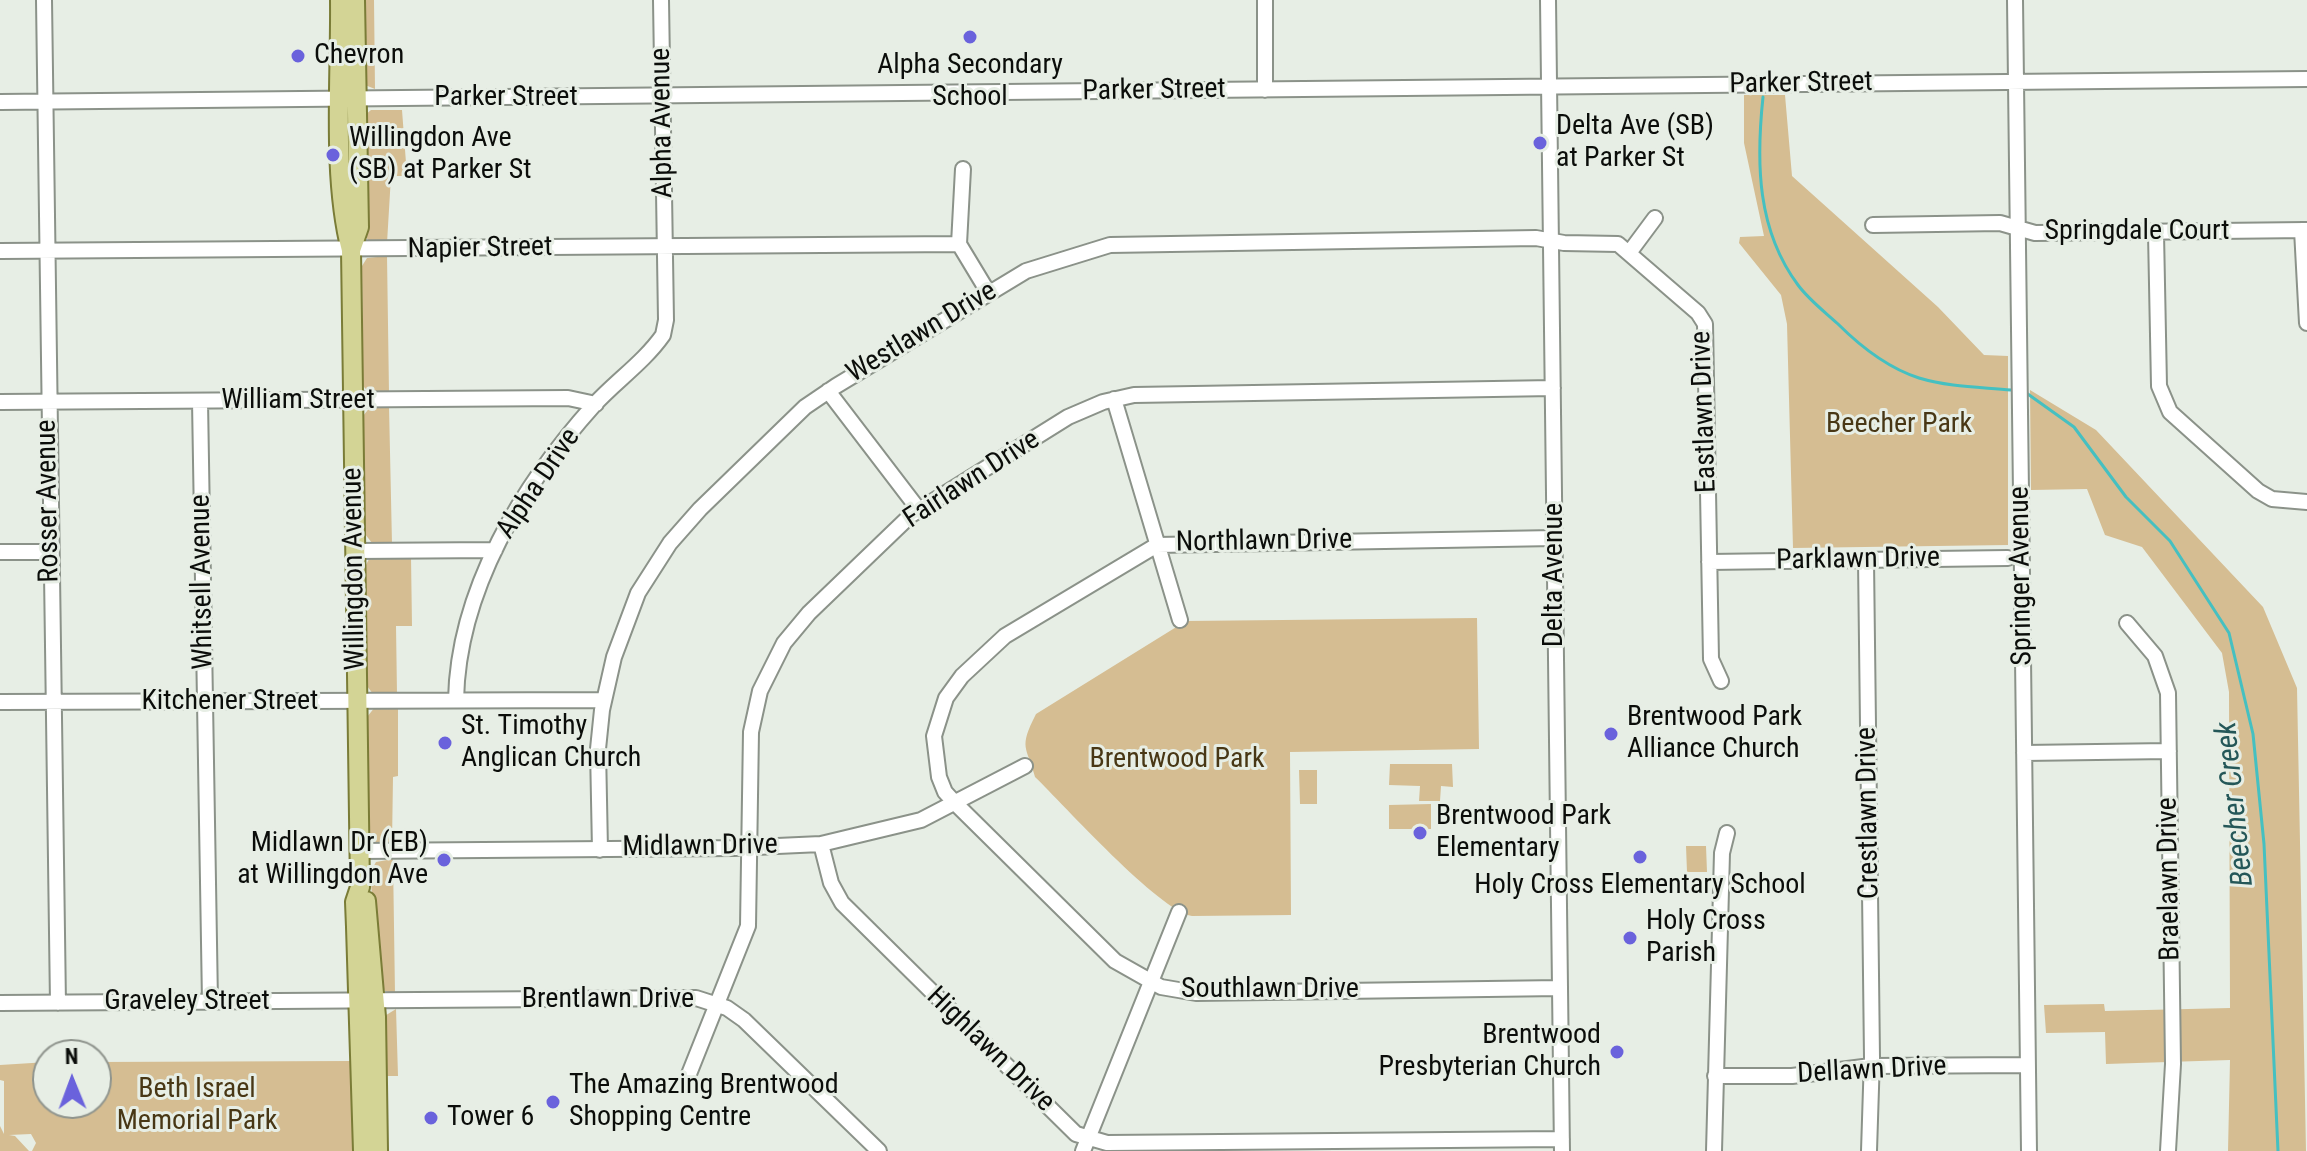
<!DOCTYPE html>
<style>
body{margin:0}
#map{position:relative;width:2307px;height:1151px;overflow:hidden;background:#e7eee5;font-family:"Roboto Condensed",sans-serif}
canvas{display:block}
.north{position:absolute;left:32px;top:1039px;width:80px;height:80px;box-sizing:border-box;background:#e7eee5;border:2px solid #8f948d;border-radius:50%;rotate:359deg;font-size:22px;font-weight:700;line-height:32px;text-align:center;color:#0b0d0a}
.north::after{content:'';display:block;margin:auto;width:28px;height:36px;background:#6a62dc;clip-path:polygon(50% 0,100% 100%,50% 72%,0 100%)}
</style>
<div id="map">
<canvas width="2307" height="1151"></canvas>
<div class="north">N</div>
</div>
<script>
const c = document.querySelector('canvas').getContext('2d');
c.lineJoin = 'round';
function fillPath(path, color) { c.fillStyle = color; c.fill(path, 'evenodd'); }
function strokePath(path, color, width, dash) { c.strokeStyle = color; c.lineWidth = width; c.lineCap = dash ? 'butt' : 'round'; c.setLineDash(dash || []); c.stroke(path); }
function write(font, color, halo, rows, align = 'center') {
  c.font = font + ' "Roboto Condensed",sans-serif'; c.lineWidth = 6; c.setLineDash([]); c.textBaseline = 'middle'; c.strokeStyle = halo; c.fillStyle = color; for (const [text, x, y, turn = 0] of rows) {
    c.save(); c.translate(x, y); c.rotate((+turn || 0) * Math.PI / 180); c.textAlign = isNaN(turn) ? turn : align; if (halo) c.strokeText(text, 0, 0); c.fillText(text, 0, 0); c.restore();
  }
}
const green = new Path2D(`
 M360 0H374L375 89 365 85Z
 M1744 95H1785L1792 176 1938 307 1984 355 2008 356V545L1793 548 1787 324 1781 295 1739 243 1740 237 1764 236 1744 143Z
 M371 110H402L407 176H391L387 243 369 241 365 236 364 116Z
 M387 256 389 393H370L363 386 362 266 367 258Z
 M2030 390 2096 430 2263 607 2297 688 2306 1151H2228L2230 1060 2106 1064 2105 1032 2046 1033 2044 1005 2104 1004 2105 1011 2230 1008 2229 692 2222 653 2142 547 2105 535 2087 489 2031 490Z
 M371 406H389L392 544 372 543 365 534 363 416Z
 M374 557H411L412 626H396L397 694H373L367 686 365 567 369 559Z
 M1477 618 1479 749 1290 752 1291 915 1192 916C1159 911 1064 805 1035 777 1027 746 1018 749 1036 714L1186 621Z
 M375 707H398V776L393 777 392 843 376 842 369 833 367 717Z
 M1390 764H1452L1453 787 1441 786 1440 801H1419L1420 786 1389 785Z
 M1299 770H1317V804H1300Z
 M1431 804V829H1389V805Z
 M1686 846H1706L1707 872H1687Z
 M393 859 395 994 385 991 380 982 370 873 376 862Z
 M396 1009 398 1076H384L383 1017Z
 M351 1061 357 1151H32L36 1143 31 1134 9 1135 15 1136 29 1151H0V1126L4 1134V1081L0 1080V1065L48 1062V1103H96V1062Z`);
const stream = new Path2D(`
 M1763 97C1756 163 1757 230 1798 285 1809 300 1825 312 1838 324 1861 347 1888 368 1919 378 1949 387 1980 387 2011 390
 M2025 392 2074 427 2126 497 2170 541 2229 633 2253 734 2264 844 2278 1151`);
const minor = new Path2D(`
 M44 0 58 1003
 M1265 0V90
 M1548 0 1562 1151
 M2015 0 2029 1151
 M0 102 2307 79
 M963 169 959 244 988 292
 M1873 225 2000 223 2035 233 2307 230
 M2302 230 2307 323
 M2156 233 2159 386 2170 412 2258 491 2272 499 2307 502
 M0 251 959 244
 M1629 253 1655 218
 M828 391 919 510
 M1114 399 1180 620
 M200 401 210 1002
 M0 402 568 398 596 404
 M1555 538 1157 545 1005 636 962 676 946 698 934 736 939 777 945 792 956 804 1115 961 1161 987 1196 993 1560 988
 M355 551 495 550
 M0 552H50
 M1866 560 1872 1057 1869 1151
 M1709 562 2008 558
 M2127 623 2155 656 2168 693 2173 1064 2168 1151
 M456 700C458 590 523 484 594 405 616 381 644 362 663 335L666 320 661 0
 M0 702 604 700
 M2024 753 2169 751
 M821 844 831 883 842 903 1076 1134 1107 1143 1562 1139
 M600 850 598 749 602 710 614 657 638 593 670 543 700 509 805 407 836 386 1026 271 1110 245 1536 238 1564 243 1618 244 1698 313 1705 324 1711 659 1721 681
 M359 851 734 848 821 844 921 820 1025 766
 M0 1003 696 998 727 1008 744 1020 879 1151
 M689 1074 748 926 751 732 760 691 784 643 809 613 911 515 1068 417 1103 402 1134 395 1553 388
 M1715 1076H1792L1871 1066 2028 1065
 M1083 1151 1179 912
 M1714 1151 1722 853 1727 833`);
const major = new Path2D(`
 M340 0C341 78 332 176 351 250L360 887 355 902 356 927 363 1151
 M351 250 359 227 355 0
 M366 901 376 1017 378 1151`);
const markers = [
 [970,37,8,"#6a62dc"],
 [298,56,8,"#6a62dc"],
 [1540,143,8,"#6a62dc"],
 [333,155,8,"#6a62dc"],
 [1611,734,8,"#6a62dc"],
 [445,743,8,"#6a62dc"],
 [1420,833,8,"#6a62dc"],
 [1640,857,8,"#6a62dc"],
 [444,860,8,"#6a62dc"],
 [1630,938,8,"#6a62dc"],
 [1617,1052,8,"#6a62dc"],
 [553,1102,8,"#6a62dc"],
 [431,1118,8,"#6a62dc"]
];
const poiNames = [
 ["Chevron",314,56],
 ["Alpha Secondary",970,66,"center"],
 ["School",970,98,"center"],
 ["Delta Ave (SB)",1556,127],
 ["at Parker St",1556,159],
 ["Willingdon Ave",349,139],
 ["(SB) at Parker St",349,171],
 ["Brentwood Park",1627,718],
 ["Alliance Church",1627,750],
 ["St. Timothy",461,727],
 ["Anglican Church",461,759],
 ["Brentwood Park",1436,817],
 ["Elementary",1436,849],
 ["Midlawn Dr (EB)",428,844,"right"],
 ["at Willingdon Ave",428,876,"right"],
 ["Holy Cross Elementary School",1640,886,"center"],
 ["Holy Cross",1646,922],
 ["Parish",1646,954],
 ["Brentwood",1601,1036,"right"],
 ["Presbyterian Church",1601,1068,"right"],
 ["The Amazing Brentwood",569,1086],
 ["Shopping Centre",569,1118],
 ["Tower 6",447,1118]
];
const streetNames = [
 ["Parker Street",1801,84,-1],
 ["Parker Street",1154,91,-1],
 ["Parker Street",506,98],
 ["Alpha Avenue",663,123,-91],
 ["Springdale Court",2137,232],
 ["Napier Street",480,249,-1],
 ["Westlawn Drive",922,333,-31],
 ["William Street",298,401],
 ["Eastlawn Drive",1705,412,-92],
 ["Fairlawn Drive",972,480,-33],
 ["Alpha Drive",539,484,-56],
 ["Rosser Avenue",49,501,-91],
 ["Northlawn Drive",1264,542,-1],
 ["Parklawn Drive",1858,560,-1],
 ["Willingdon Avenue",355,569,-91],
 ["Delta Avenue",1555,575,-90],
 ["Springer Avenue",2022,576,-91],
 ["Whitsell Avenue",203,582,-91],
 ["Kitchener Street",230,702],
 ["Crestlawn Drive",1869,813,-91],
 ["Midlawn Drive",700,847,-1],
 ["Braelawn Drive",2170,879,-91],
 ["Southlawn Drive",1270,990],
 ["Brentlawn Drive",608,1000],
 ["Graveley Street",187,1002],
 ["Highlawn Drive",990,1050,44],
 ["Dellawn Drive",1872,1071,-3]
];
const parkNames = [
 ["Beecher Park",1899,425],
 ["Brentwood Park",1177,760],
 ["Beth Israel",197,1090],
 ["Memorial Park",197,1122]
];
const waterNames = [
 ["Beecher Creek",2236,804,-96]
];
fillPath(green, '#d5bd92');
strokePath(stream, '#45c0c1', 3);
strokePath(minor, '#8b9289', 18);
strokePath(major, '#7a7c37', 22);
strokePath(minor, '#fff', 14);
strokePath(major, '#d3d495', 18);
for (const [x, y, r, color] of markers) { const dot = new Path2D(); dot.arc(x, y, r, 0, 2 * Math.PI); c.fillStyle = color; c.fill(dot); strokePath(dot, '#e7eee5', 3); }
write('28px', '#0b0d0a', '#e7eee5', poiNames, 'left');
write('28px', '#0b0d0a', '#e7eee5', streetNames);
write('28px', '#483715', '#e7eee5', parkNames);
write('italic 30px', '#245758', '#e7eee5', waterNames);
</script>
